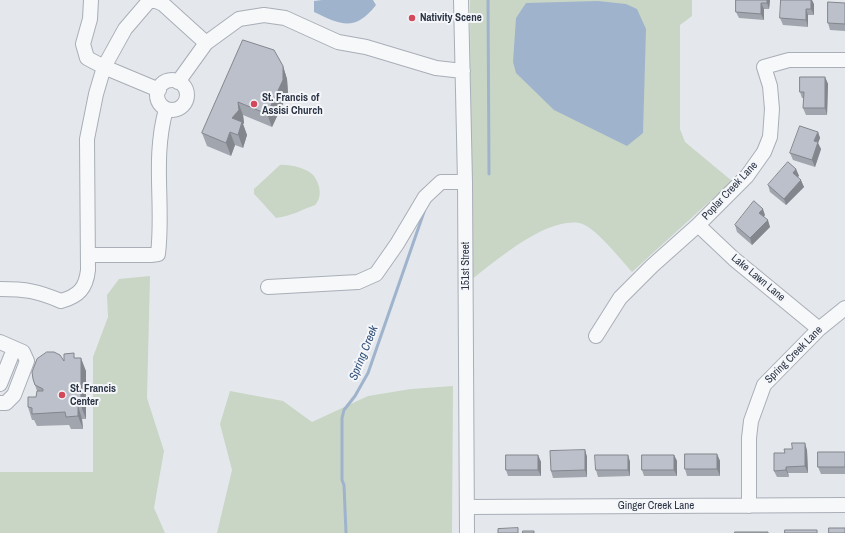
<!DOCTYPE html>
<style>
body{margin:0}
canvas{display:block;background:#e4e7ec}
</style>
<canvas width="845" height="533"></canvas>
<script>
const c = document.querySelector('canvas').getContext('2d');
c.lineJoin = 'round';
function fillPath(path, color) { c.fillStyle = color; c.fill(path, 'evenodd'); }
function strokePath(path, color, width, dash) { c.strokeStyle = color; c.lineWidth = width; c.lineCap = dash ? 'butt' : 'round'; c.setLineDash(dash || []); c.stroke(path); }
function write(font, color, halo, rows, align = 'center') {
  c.font = font + ' "Archivo Narrow",sans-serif'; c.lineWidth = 4; c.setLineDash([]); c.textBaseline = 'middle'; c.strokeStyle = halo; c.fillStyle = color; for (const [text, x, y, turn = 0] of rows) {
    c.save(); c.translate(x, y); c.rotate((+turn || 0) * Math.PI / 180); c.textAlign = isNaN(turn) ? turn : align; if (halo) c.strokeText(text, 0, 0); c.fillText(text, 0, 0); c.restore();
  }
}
const green = new Path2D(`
 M470 0H692V16L680 25V129L685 142 732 181 632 272C622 261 594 225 579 223 545 218 497 260 471 280Z
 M280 165C288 164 307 168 313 175 320 183 323 197 315 205 301 210 292 216 276 218L257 197 254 194V189Z
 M150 276 147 398 164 451 154 508 165 533H0V472H93V357L108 317 107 295 119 279Z
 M453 386 452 533H217L232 470 220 424 230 391 283 401 312 422 368 396 411 389Z`);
const water = new Path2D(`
 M322 0H373L376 5C355 32 341 25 314 12V1Z
 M598 1 626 4 637 9 646 29 643 133 627 146 554 110 516 73 513 62 516 18 526 3Z`);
const stream = new Path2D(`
 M488 0 489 174
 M346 533 344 485 342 480V418L344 410 355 396 368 373 425 209`);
const minor = new Path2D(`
 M461 0 465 182 467 533
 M157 95a15 15 0 1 1 30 0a15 15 0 1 1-30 0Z
 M178 82 206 43 239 19 264 15 285 18 338 42 366 47 436 68 463 71
 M159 90 104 67 125 29 149 1H156L163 4 206 43
 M698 225 734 259 819 329
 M88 255H151L158 254C164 204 152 160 166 109
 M268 287 358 282 376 274 397 244 425 197 441 182H465
 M0 289C26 289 37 291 61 301 79 296 86 288 88 270L87 139 96 94 104 67 87 58 83 44 90 19 91 0
 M596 336 620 298 652 266 698 225 747 176 764 152 770 137 772 109 770 86 764 67 789 60H845
 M0 342 23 352 27 361 14 395 6 403H0
 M0 384 14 349
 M749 506V438L751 421 764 385 819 329 845 308
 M467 507 845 505`);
const wall = new Path2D(`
 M736 0H770L769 9H764V20L739 18 736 12Z
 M845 3V31L830 30 828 23Z
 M814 4V15H808V27L783 25 780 18Z
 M243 40 283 66 287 79 288 93 272 127 243 115 244 123 243 124 247 135 243 148 235 145 231 156 207 146 202 133Z
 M825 77 828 84 827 115H806L803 108 804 98H802L800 92Z
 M818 132 820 138 818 143 821 149 815 167 793 160 790 153Z
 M796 169 799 176 797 177 804 187 786 205 770 192 768 185Z
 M765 215 764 217 770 227 752 245 737 232 735 225Z
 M76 358 86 371V419H82L83 429H71L69 425 37 426 34 420H32L28 407 36 397 37 391 33 379 64 361Z
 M585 450 587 457V477L553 478 551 471Z
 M807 450 808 473H788L789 477H777L774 471 785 453Z
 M845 452V474H821L818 467Z
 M717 454 720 461V476H687L685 469Z
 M538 455 541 462V476H508L506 470Z
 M628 455 630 462V476L598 477 596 470Z
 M674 455 677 461V476H644L642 470Z`);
const shadedWall = new Path2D(`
 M767 0H770L769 9 767 3Z
 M811 0H812L814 4V15L811 9Z
 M761 3 764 9V20L761 14Z
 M806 9 808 15V27L806 20Z
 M283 66 287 79 288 93 272 127 267 114Z
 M825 77 828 84 827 115 825 108Z
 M238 102 243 115 244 123 243 124 247 135 243 148 232 118Z
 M230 132 235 145 231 156 226 143Z
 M818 132 820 138 818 143 821 149 815 167 812 160 814 141Z
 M796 169 799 176 795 180 793 173Z
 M801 180 804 187 786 205 784 199Z
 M763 209 765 215 761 219 759 213Z
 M768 220 770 227 752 245 750 238Z
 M81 358 86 371V419L81 406Z
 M78 406 82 419 83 429 78 416Z
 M805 443 807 450 808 473 805 466Z
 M585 450 587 457V477L585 470Z
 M717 454 720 461V476L717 469Z
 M538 455 541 462V476L538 470Z
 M628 455 630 462V476L628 470Z
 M674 455 677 461V476L674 470Z
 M786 467 788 473 789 477 786 470Z`);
const building = new Path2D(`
 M736 0H767V3H761V14L736 12Z
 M781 0H811V9H806V20L780 18Z
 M828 2 845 3V24L828 23Z
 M243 40 274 50 283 66V80L267 114 238 102 239 110 232 118 242 122 238 135 230 132 226 143 202 133Z
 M800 77H825V108H803L804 92H800Z
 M800 126 818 132 814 141 818 142 812 160 790 153Z
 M788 162 796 169 793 173 801 180 784 199 768 185Z
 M754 201 763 209 759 213 768 220 750 238 735 225Z
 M47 352H54L60 355 64 361V354L74 353V358H81V406H78V416L66 417 65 412 32 414V408L28 407V397H36L37 391H43V389L35 385 33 379 32 372 37 359Z
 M792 443H805V466L786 467V470L774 471V453H785L784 449H792Z
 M585 450V470L551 471 550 451Z
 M818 452H845V467H818Z
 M685 454H717V469H685Z
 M506 455H538V470H506Z
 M595 455H628V470H596Z
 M642 455H674V470H642Z
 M518 528V533H498V529Z
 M829 528H845V533H829Z
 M785 530H817V533H785Z
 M523 531H534V533H523Z
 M735 532H768V533H735Z`);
const markers = [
 [412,18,4,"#d1495b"],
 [254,104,4,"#d1495b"],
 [62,395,4,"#d1495b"]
];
const poiNames = [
 ["Nativity Scene",420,18],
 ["St. Francis of",262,98],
 ["Assisi Church",262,111],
 ["St. Francis",70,389],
 ["Center",70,402]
];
const streetNames = [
 ["Poplar Creek Lane",730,191,-47],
 ["151st Street",466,266,-90],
 ["Lake Lawn Lane",758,278,40],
 ["Spring Creek Lane",794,355,-45],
 ["Ginger Creek Lane",656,506]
];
const waterNames = [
 ["Spring Creek",364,353,-68]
];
fillPath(green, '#c9d6c5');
fillPath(water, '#9fb4cc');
strokePath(stream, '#9fb4cc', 3);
strokePath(minor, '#a9aeb7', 16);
strokePath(minor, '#f7f8fa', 14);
fillPath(wall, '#a1a5ae');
fillPath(shadedWall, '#83868d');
fillPath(building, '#bbc0ca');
strokePath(building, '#83868d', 1);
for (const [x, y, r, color] of markers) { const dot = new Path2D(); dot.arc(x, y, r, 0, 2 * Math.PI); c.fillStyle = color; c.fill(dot); strokePath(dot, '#f4f6f9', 1.5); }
write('bold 11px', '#2b3445', '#f4f6f9', poiNames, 'left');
write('11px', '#2b3445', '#f4f6f9', streetNames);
write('italic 12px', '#34527a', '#f4f6f9', waterNames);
</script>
